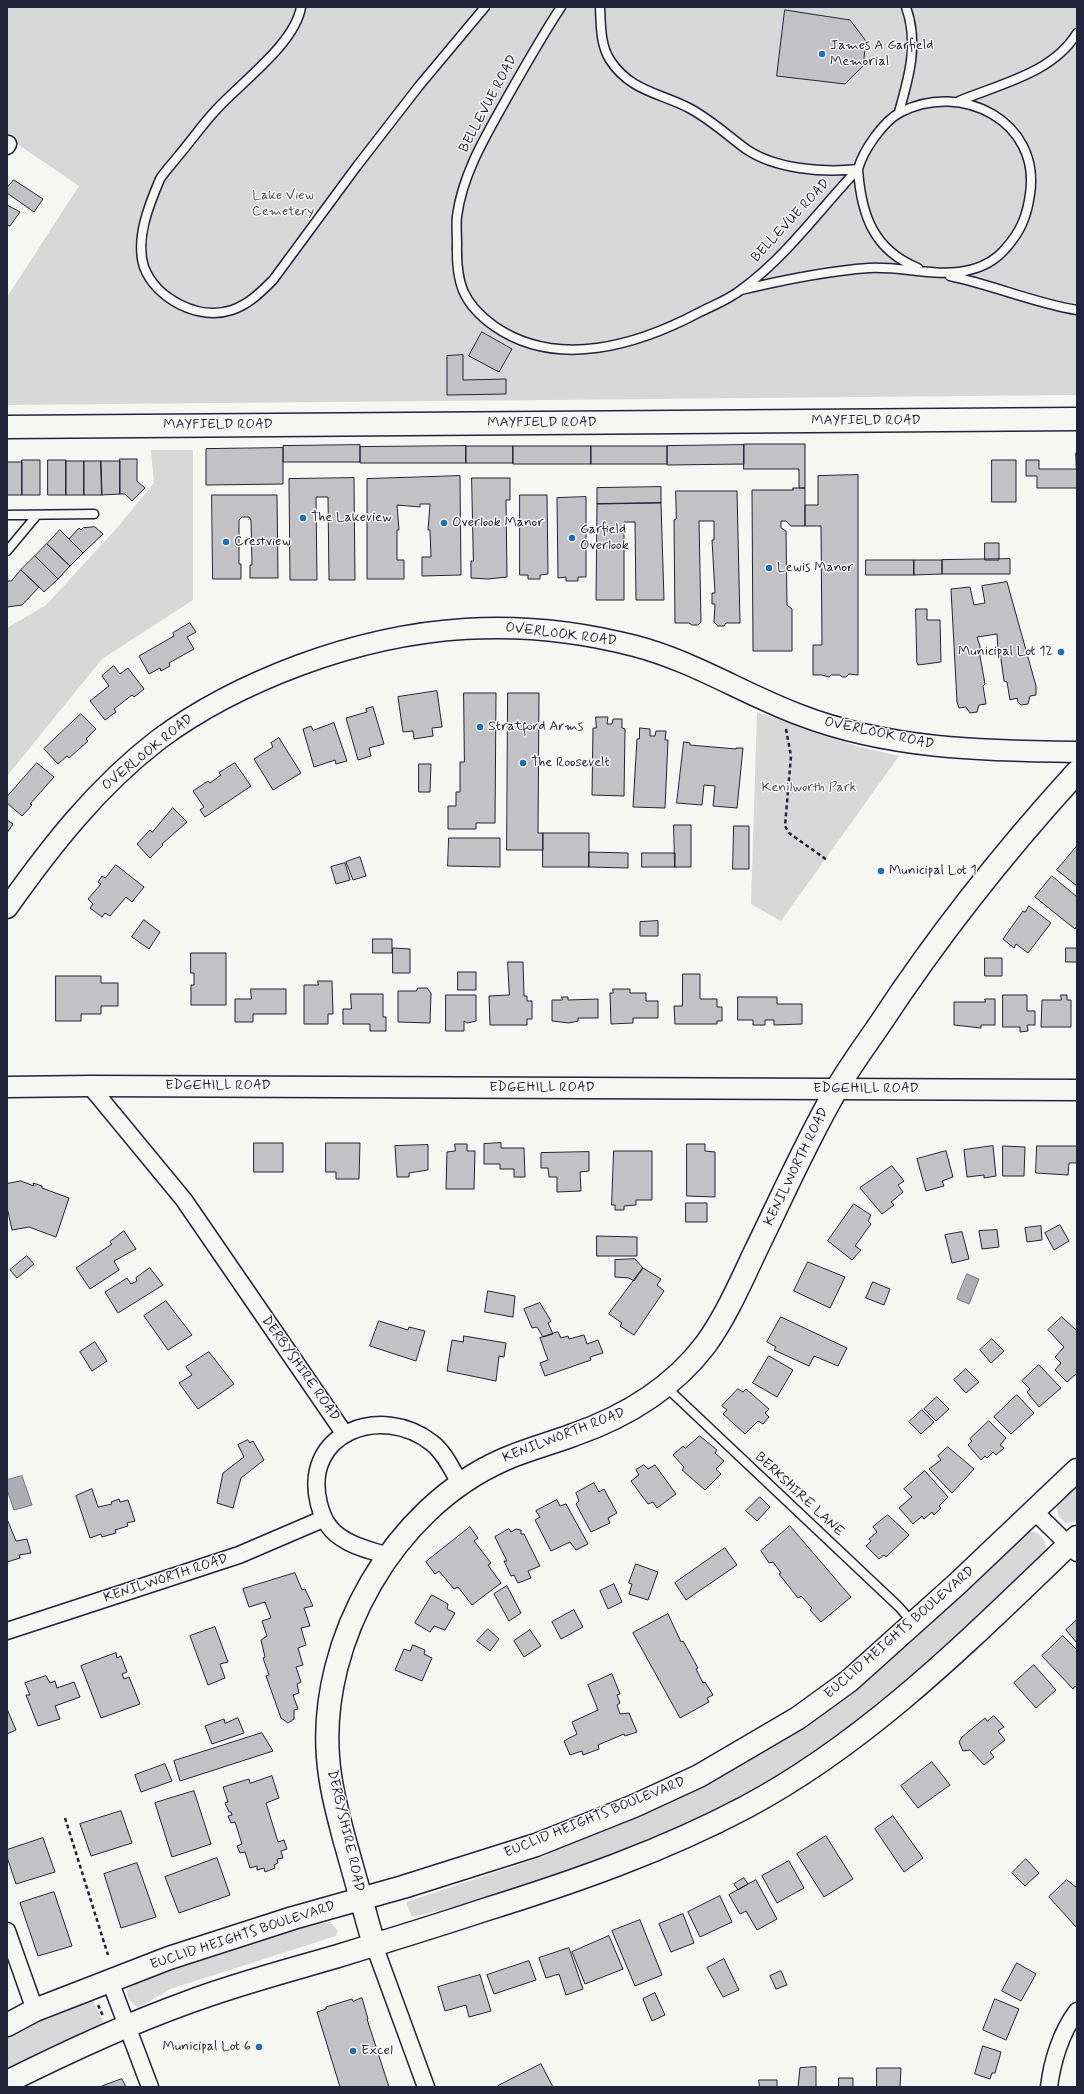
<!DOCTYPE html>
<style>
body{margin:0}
#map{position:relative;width:1084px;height:2094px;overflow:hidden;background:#f6f6f2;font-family:Mynerve,sans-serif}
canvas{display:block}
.frame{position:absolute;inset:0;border:8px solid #22223b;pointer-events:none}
</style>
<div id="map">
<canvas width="1084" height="2094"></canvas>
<div class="frame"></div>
</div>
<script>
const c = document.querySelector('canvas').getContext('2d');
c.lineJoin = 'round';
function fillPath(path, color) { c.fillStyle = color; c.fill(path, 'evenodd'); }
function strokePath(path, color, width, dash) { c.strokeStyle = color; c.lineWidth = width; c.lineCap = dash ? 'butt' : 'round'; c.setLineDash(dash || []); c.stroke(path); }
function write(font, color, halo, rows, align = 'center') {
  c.font = font + ' Mynerve,sans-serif'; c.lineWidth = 3; c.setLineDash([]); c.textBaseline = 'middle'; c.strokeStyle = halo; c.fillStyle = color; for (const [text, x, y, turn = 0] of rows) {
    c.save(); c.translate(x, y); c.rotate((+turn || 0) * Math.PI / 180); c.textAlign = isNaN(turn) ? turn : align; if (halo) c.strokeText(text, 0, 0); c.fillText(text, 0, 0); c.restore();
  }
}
const green = new Path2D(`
 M7 7H1077V395L7 405V297L79 186 7 137Z
 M151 450H193V600L102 659 7 776V628L46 605 116 529 154 483Z
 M757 712 856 746 899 756 781 921 751 904Z
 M1077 1481V1521L1065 1523 1058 1515 1056 1501Z
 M1026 1531C1040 1531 1046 1538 1046 1552L925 1668 832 1744 731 1804 658 1839 591 1864 471 1903 412 1917 406 1902 545 1856 564 1844 707 1782Z
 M330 1922 338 1931 336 1936 170 1989 138 2008 128 1999 127 1991 132 1982 292 1928Z
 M90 1995 104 2023 7 2068V2035Z`);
const water = new Path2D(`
 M967 1274 979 1279 969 1304 957 1299Z
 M22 1476 32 1505 14 1510 7 1490V1480Z`);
const building = new Path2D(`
 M785 10 850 20 866 41 863 66 845 84 777 76Z
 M14 180 43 199 34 212 7 193V188Z
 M7 205 20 212 10 226 7 225Z
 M482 332 512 349 499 372 469 356Z
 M463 355V380L506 379V394L447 395V356Z
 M744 444H805V488H799V469H744Z
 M360 445V462H283V446Z
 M744 445V464L667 465V446Z
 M466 446H513V463H466Z
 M466 446V463H360V447Z
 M513 446H591V464H513Z
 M591 446H667V464H591Z
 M283 448V484L206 485V449Z
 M1076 453 1077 488H1037V476H1026V460H1039V469H1076Z
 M120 459H137V481L145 488 132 501 125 494H120Z
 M22 460H40V495H22Z
 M48 460H66V495H48Z
 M992 460H1016V502H992Z
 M66 461H84V495H66Z
 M84 461H101L102 495H84Z
 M101 461H120V494L102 495Z
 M7 462H22V495H7Z
 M858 475V675L849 674 846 677H842L840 675H831L829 677 822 675H813V645H822L821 526H805V505H818V476Z
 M460 476 461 575 422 576V557H431L430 530H428L430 504H420V507L397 505 399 530H397V560H404V579H367V479Z
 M354 478 355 580H329L328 497H316L317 580H290L289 479Z
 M472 478H510V500H506L507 577 488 579 471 578V561H473Z
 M661 487V503L597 504V488Z
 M793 488H805V526H791L786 521H781V528L786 531 787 605 792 609V651H753L752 490H793Z
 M676 491H737L740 623H726L724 626H718L714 622 715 604H712V593H715L712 540H714V521H699L701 622 698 625H692L689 623H675L674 520 676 519Z
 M212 495H277L278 578H250V565H252L251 520 249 517H242L239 520V564H241V579H213Z
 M520 495H547L548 574 540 575V579H528V575H520Z
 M586 497V577H578V581H566V577L558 578 557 498Z
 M661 503 664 600H636L635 522H624V600H596L597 504Z
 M95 527 103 534 83 553 69 539 79 528 81 530 83 528Z
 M60 530 83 553 70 566 47 544Z
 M985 543H999V560H985Z
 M47 544 70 566 58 579 35 556Z
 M35 556 58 579 44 592 21 570Z
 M1010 559V574H942V560Z
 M866 560H914V575H866Z
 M914 560H942V574L914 575Z
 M21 570 39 587 22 605 7 607V581H11Z
 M1007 582 1036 686V695L1030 696 1028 704 1021 705 1018 702 1017 698 1010 700 1007 682 1004 681 1000 652 998 651 997 634 977 637 980 646V656L985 684 983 686 986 704 979 705 977 712 970 713 966 707 959 708 957 702 951 589 970 587 974 605 985 603 982 586Z
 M916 609H927V620H940L941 662 918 665 917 663Z
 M190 623 196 632 187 637 194 649 169 663 170 666 161 671 160 668 149 674 139 656 174 636 173 633Z
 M114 666 120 674 128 668 144 689 134 697 132 695 114 709 116 712 105 720 90 701 109 686 102 676Z
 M437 691 442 727 432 728 433 736 414 739 413 731 403 732 398 697Z
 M464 693H496L495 823H476V829H448V806H456V792H460V762H464Z
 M508 693H539L538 833H543V850H507Z
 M373 707 384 744 369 748 371 756 358 760 346 718 367 712 366 709Z
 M81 714 96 729 86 739 88 741 69 758 67 756 58 764 44 749Z
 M596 717H608L607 724H612L613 719H622V728L625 729 624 796 592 795 593 728H596Z
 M334 723 347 761 336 764 335 760 314 767 303 729 311 726 313 730Z
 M640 728 650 729V736H655L656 731H666L665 740H668L665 808 633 807 637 739H639Z
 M279 738 301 773 273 790 254 759 273 747 271 743Z
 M684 742 690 743V745L736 749V748H743L737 808 713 806 715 786 704 785 702 805 677 803Z
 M37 763 54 777 30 804 32 805 22 816 7 803V797Z
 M235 763 251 786 205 817 200 810 204 807 193 791 208 781 210 783 221 775 219 773Z
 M419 764H431L430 792H419Z
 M173 808 187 822 162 844 163 845 150 858 137 844 150 830 152 832Z
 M7 820 13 824 7 833Z
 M674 825H691V867H675Z
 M734 826H749V869H733Z
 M543 833H589V867H543Z
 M449 838H500V867L448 866Z
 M1077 846V886L1057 870Z
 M589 852 628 853V868L589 867Z
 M642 853H675V867H642Z
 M360 857 366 876 353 880 346 862Z
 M345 863 350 880 336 884 331 867Z
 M116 865 144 887 132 902 126 897 110 916 105 913 102 917 90 908 93 904 88 899 101 884 98 882 102 876 105 878Z
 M1052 876 1077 897V926L1075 929 1035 897Z
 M1029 906 1051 923 1028 953 1016 944 1014 948 1003 939 1023 911 1025 912Z
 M144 920 160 932 149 949 132 937Z
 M658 921V936H640V922Z
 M373 939H392V953H373Z
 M393 948 410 949V973H393Z
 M1066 948H1077V962H1066Z
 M191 953H226V1005H191V985H194V973H191Z
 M985 958H1002V976H985Z
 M508 962H523L524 996H527V1001H532V1019H527V1025H490L489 996 509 995Z
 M458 972H476V990H458Z
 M683 974H700V999H717V1007H722V1021H717V1024H675L674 1006H682Z
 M56 976H101V983H118V1006H101V1014H81V1021H56Z
 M318 981H332L333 1014H328V1024H304V985H318Z
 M418 988H427L431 993 430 1023 398 1022V991H416Z
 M251 989H286V1014H253V1022H235V999H251Z
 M613 989H630V993H646V1001H658V1018H633V1023L611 1024 610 993H613Z
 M351 994H383V1017H386V1031H370V1024H343V1009H351Z
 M446 995H476V1021L467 1023 464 1021V1031H446Z
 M1003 995H1027V1011H1035V1025H1027L1028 1031 1020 1032V1027H1003Z
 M1061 995H1067V1000H1071V1027H1041L1042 1000H1061Z
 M562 997H568V1000L598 999V1018H578V1021L569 1023 552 1021V1000H562Z
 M738 997H777V1004H802V1024L774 1025V1020H765V1025H753V1020H738Z
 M985 999H995V1025H981V1028L954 1025V1002H985Z
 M254 1143H283V1172H254Z
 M326 1143H360L359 1179H336V1172H326Z
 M501 1143V1148H524L525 1177H514V1169H500V1164H484V1144Z
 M455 1144H467V1151H475L474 1189H446L447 1152 455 1151Z
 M687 1144H705V1151L715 1152V1197L687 1196Z
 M428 1145V1170L409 1173V1177H397L395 1146Z
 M993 1146 996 1176 984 1178V1175L967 1177 964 1150Z
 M1003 1146 1025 1147 1024 1176H1003Z
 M1037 1146H1077V1163H1069L1068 1175 1036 1173Z
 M614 1151H652V1200H636V1205L624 1206V1210H615V1205H612Z
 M946 1151 953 1177 942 1181 944 1186 926 1191 917 1159Z
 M589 1152V1171L580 1172 581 1191 557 1192V1177H549L548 1168H541V1153Z
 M892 1166 904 1181 898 1185 903 1192 891 1202 894 1205 882 1214 860 1188Z
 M21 1181 34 1186 33 1183 42 1186V1188L69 1198 56 1237 29 1227 12 1230 7 1207V1184Z
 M686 1203H707V1222H686Z
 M854 1204 871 1215 868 1221 871 1224 855 1246 861 1250 852 1260 828 1241Z
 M1060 1225 1069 1241 1054 1250 1045 1233Z
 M1041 1226 1042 1240 1027 1242 1025 1228Z
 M997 1230 999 1247 982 1249 979 1231Z
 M124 1231 136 1249 114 1261 119 1270 90 1289 76 1268 112 1244 110 1242Z
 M962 1232 969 1259 952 1263 945 1235Z
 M597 1236 637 1237V1256H597Z
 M27 1256 34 1264 17 1278 10 1270Z
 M635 1259 643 1268 634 1281 629 1278 615 1277V1260Z
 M808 1262 845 1277 830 1308 794 1291Z
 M150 1268 163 1285 118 1313 105 1292 127 1278 131 1284 137 1281 136 1278Z
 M643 1268 661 1279 657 1285 664 1291 634 1335 620 1326 622 1323 609 1314Z
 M873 1282 890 1289 884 1305 866 1298Z
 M488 1291 515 1296 513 1317 485 1312Z
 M166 1301 192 1335 168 1350 144 1316Z
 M540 1303 551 1321 548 1323 553 1334 543 1337 537 1327 532 1328 524 1309Z
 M781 1317 847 1348 838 1366 814 1356 809 1366 774 1350 776 1347 767 1342Z
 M1062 1317 1077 1331V1373L1067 1382 1055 1370 1061 1363 1055 1357 1064 1347 1048 1330Z
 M379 1321 408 1330 409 1327 425 1331 416 1361 370 1346Z
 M558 1332 561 1338 568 1336 569 1339 584 1335 587 1344 598 1340 603 1353 590 1357 591 1360 545 1376 540 1363 548 1360 540 1338Z
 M464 1336 506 1343 504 1357 499 1356 496 1381 447 1371 452 1340 463 1342Z
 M992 1339 1004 1351 991 1363 980 1350Z
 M95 1342 107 1361 92 1371 80 1352Z
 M209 1352 234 1384 198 1409 179 1383 192 1375 186 1367Z
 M769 1356 793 1370 777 1397 753 1383Z
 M1039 1365 1061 1388 1039 1407 1027 1392 1030 1389 1022 1381Z
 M966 1369 979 1382 966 1393 954 1380Z
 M738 1389 743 1392 746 1389 769 1409 765 1413 769 1417 763 1424 758 1421 745 1434 723 1414 727 1410 722 1406Z
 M1017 1395 1034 1413 1011 1434 994 1417Z
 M937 1397 949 1409 936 1421 924 1409Z
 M922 1410 934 1422 921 1434 909 1422Z
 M989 1421 1006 1438 1000 1445 1004 1448 996 1455 993 1452 987 1458 985 1456 981 1460 968 1445 972 1441 970 1439Z
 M700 1436 717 1450 715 1453 724 1461 716 1469 721 1474 705 1490 682 1470 684 1467 673 1455 683 1446 685 1448Z
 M248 1440 250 1443 253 1441 264 1460 241 1478 233 1508 217 1503 223 1473 244 1457 238 1445Z
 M948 1447 974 1469 952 1493 929 1469 941 1460 938 1456Z
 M644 1465 648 1469 655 1465 676 1494 657 1508 653 1502 648 1504 631 1481 639 1475 636 1470Z
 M925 1471 948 1497 939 1506 941 1508 934 1515 932 1512 924 1519 922 1516 913 1524 899 1508 912 1497 904 1489Z
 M594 1483 599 1492 604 1489 617 1513 608 1518 610 1523 591 1532 576 1504 579 1501 576 1493Z
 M92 1489 98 1507 112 1504 111 1502 119 1499 120 1502 128 1500 135 1521 127 1523 128 1526 115 1530 116 1533 102 1537 101 1534 90 1538 76 1496Z
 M760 1497 770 1507 757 1521 746 1511Z
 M557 1500 560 1506 566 1504 588 1544 576 1550 570 1542 551 1551 535 1520 540 1517 536 1511Z
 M888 1515 909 1535 886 1557 884 1555 879 1559 866 1546 871 1541 869 1539 877 1532 873 1527Z
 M7 1519 16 1541 27 1539 31 1553 19 1555 20 1558 7 1562Z
 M790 1526 851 1597 821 1622 810 1610 812 1608 801 1596 798 1598 779 1574 781 1573 773 1562 769 1563 761 1551Z
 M470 1527 478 1538 474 1541 491 1563 488 1565 501 1583 472 1605 458 1587 454 1589 439 1571 435 1574 426 1562Z
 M509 1529 511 1532 516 1529 521 1530V1534H524L540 1566 528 1571 531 1578 518 1583 514 1575 511 1576 504 1561H507L495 1537Z
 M725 1548 737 1565 686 1600 675 1583Z
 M636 1564 658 1572 648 1600 629 1594 632 1584 629 1583Z
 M295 1573 302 1590 305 1589 313 1606 304 1608 310 1626 301 1628 306 1645 298 1648 303 1665 296 1667 301 1682 297 1684 299 1693 293 1695 298 1709 294 1710V1719L288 1723 281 1718 266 1676 269 1675 263 1658 265 1657 261 1640 267 1636 262 1621 271 1618 265 1602 249 1607 243 1589Z
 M614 1584 622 1602 608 1609 600 1591Z
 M507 1586 521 1613 509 1621 494 1594Z
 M432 1595 448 1604 447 1609 455 1613 445 1630 434 1626 430 1632 415 1623Z
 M574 1610 583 1627 561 1639 552 1622Z
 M668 1614 681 1642 683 1641 698 1668 696 1669 703 1683 705 1682 713 1695 707 1698 709 1702 680 1718 633 1633Z
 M1077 1620V1643L1066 1630Z
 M215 1627 228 1662 220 1664 225 1678 208 1685 190 1636Z
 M488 1629 499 1639 490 1651 477 1641Z
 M530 1630 541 1646 524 1657 514 1641Z
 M1063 1636 1077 1650V1688L1075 1686 1073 1689 1042 1656Z
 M413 1645 425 1650 424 1654 432 1658 422 1681 395 1670 404 1649 410 1651Z
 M116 1653 117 1658 121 1656 127 1672 122 1674 124 1679 129 1677 140 1704 101 1718 81 1666Z
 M1034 1665 1056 1690 1036 1708 1014 1683Z
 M612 1674 620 1694 617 1695 620 1703 617 1705 620 1714 629 1713 637 1732 625 1736 624 1734 598 1745 599 1749 583 1755 582 1751 570 1755 564 1741 577 1734 572 1722 598 1710 588 1685Z
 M46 1676 50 1683 55 1681 57 1688 74 1682 80 1697 55 1706 60 1719 38 1726 26 1695H30L25 1683Z
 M7 1709 16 1730 7 1734Z
 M994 1716 1004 1727 998 1731 1005 1740 990 1752 994 1757 984 1765 970 1750 963 1751 959 1742 962 1737 985 1718 987 1721Z
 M238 1718 244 1733 212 1744 205 1726 224 1719 225 1723Z
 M262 1733 273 1751 180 1781 174 1761Z
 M932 1762 950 1785 918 1808 901 1786Z
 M165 1764 172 1781 141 1792 135 1775Z
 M272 1776 279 1798 266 1803 278 1842 284 1840 287 1849 281 1851 283 1858 277 1859 278 1863 274 1865 275 1868 265 1872 264 1868 257 1870V1866L250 1868 245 1852 240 1853 237 1846 242 1844 235 1822 231 1823 228 1816 232 1815 231 1812H229L225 1803 228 1802 223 1787 249 1779 250 1783Z
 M194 1791 211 1844 172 1857 155 1803Z
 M121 1811 132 1843 91 1856 80 1824Z
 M893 1816 923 1858 904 1872 875 1829Z
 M826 1836 853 1879 824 1897 797 1854Z
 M43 1838 55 1872 16 1884 7 1857V1850Z
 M217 1858 230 1895 179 1913 165 1877Z
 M1026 1859 1039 1873 1025 1886 1012 1873Z
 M789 1861 804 1888 777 1903 762 1876Z
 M137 1863 156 1917 121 1928 104 1874Z
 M744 1878 748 1884 738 1890 734 1884Z
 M756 1880 777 1919 757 1930 746 1911 740 1914 729 1895Z
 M1067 1880 1077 1888V1928L1049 1897Z
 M54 1892 72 1946 38 1956 20 1903Z
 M720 1896 732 1922 700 1937 688 1912Z
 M683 1914 694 1943 671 1952 659 1924Z
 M640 1920 662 1975 635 1986 612 1931Z
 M609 1936 623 1969 585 1984 572 1952Z
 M569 1948 583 1989 566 1995 559 1974 546 1978 539 1958Z
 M724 1959 739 1990 723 1997 707 1968Z
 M529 1961 536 1980 494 1994 487 1975Z
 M1017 1963 1036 1974 1021 2001 1002 1991Z
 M781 1971 787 1985 776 1989 770 1976Z
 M480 1975 491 2011 469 2017 466 2005 445 2011 438 1987Z
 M655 1993 665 2015 652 2021 643 1999Z
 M362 1998 368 2019H367L389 2087H340L317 2012 326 2009V2007L352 1999 353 2001Z
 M995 1999 1019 2009 1006 2040 983 2030Z
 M983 2046 1001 2052 995 2073H992L990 2079 975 2074Z
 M541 2064 553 2087H498V2086Z
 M816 2067V2087H798L800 2068Z
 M877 2068H901L900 2087H877Z
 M839 2078H853V2087H839Z
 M122 2079 126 2087H100L102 2086Z
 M759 2080H777V2087H760Z`);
const path = new Path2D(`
 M786 729 791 756 785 826 789 833 827 860
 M65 1818 108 1955
 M98 2005 103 2016`);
const service = new Path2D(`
 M301 7C295 44 240 83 215 111 202 125 191 141 179 155 173 163 165 171 160 179 149 205 135 239 144 267 156 299 199 321 232 310 249 304 260 293 273 280L357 166 419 86 485 7
 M561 7C542 36 525 66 508 96 487 134 463 172 457 216 456 225 457 235 457 244 456 282 462 303 494 326 557 370 638 345 700 312 714 305 730 299 742 289 787 256 820 209 858 169 863 151 883 121 901 112 961 81 1041 121 1030 194 1027 216 1021 231 1006 248 996 260 981 268 965 271 937 277 899 266 869 268 826 271 783 280 741 290
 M600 7C601 25 600 44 610 60 630 91 660 93 689 108 710 119 727 135 746 149 775 169 823 173 858 169 861 214 873 250 918 268
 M959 101C1000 84 1053 73 1077 33
 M899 112C909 77 919 43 906 7
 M950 276C993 285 1034 303 1077 310
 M7 515 94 514
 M7 551 37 515
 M666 1387 899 1607 912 1622`);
const minor = new Path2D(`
 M7 146 8 144
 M90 1086 184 1200 344 1433
 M1034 1511 1077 1553
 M388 1556C374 1551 357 1548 345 1540 330 1532 323 1520 319 1504 301 1433 381 1403 432 1443 445 1453 452 1470 460 1483
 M7 1631 239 1555 323 1519
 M7 1931 35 2010
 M374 1945 426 2087
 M110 1981 150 2087
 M1049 2087C1052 2062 1061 2032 1077 2011`);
const tertiary = new Path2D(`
 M7 908C51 846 97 787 158 740 202 707 249 684 300 665 411 624 520 616 635 646 693 661 744 694 800 715 888 749 984 751 1077 752
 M7 1087 90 1086 1077 1090`);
const secondary = new Path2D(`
 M374 1945C364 1909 354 1874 344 1838 337 1811 330 1785 328 1757 319 1640 394 1508 503 1460 525 1450 549 1444 573 1435 625 1417 672 1389 706 1344 726 1316 740 1284 755 1252 781 1199 805 1144 835 1092 848 1069 865 1046 880 1024 939 934 1005 851 1077 772
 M7 2025 35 2010 169 1958 293 1918 403 1887 536 1845 634 1806 699 1776 798 1718 849 1681 957 1584 1077 1470
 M7 2082C65 2053 125 2025 186 2003 236 1984 287 1971 338 1956 387 1941 436 1926 484 1910 574 1882 663 1851 746 1807 873 1739 974 1635 1077 1537`);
const primary = new Path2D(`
 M7 427 1077 419`);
const markers = [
 [822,54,4,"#1f6fb2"],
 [303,518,4,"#1f6fb2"],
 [444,523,4,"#1f6fb2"],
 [572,538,4,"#1f6fb2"],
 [226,542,4,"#1f6fb2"],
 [769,568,4,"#1f6fb2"],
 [1061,652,4,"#1f6fb2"],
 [480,727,4,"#1f6fb2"],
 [523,763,4,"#1f6fb2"],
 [881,871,4,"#1f6fb2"],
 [259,2047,4,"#1f6fb2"],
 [353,2051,4,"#1f6fb2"]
];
const poiNames = [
 ["James A Garfield",830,46],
 ["Memorial",830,62],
 ["The Lakeview",311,518],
 ["Overlook Manor",452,523],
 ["Garfield",580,530],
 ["Overlook",580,546],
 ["Crestview",234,542],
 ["Lewis Manor",777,568],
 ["Municipal Lot 12",1053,652,"right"],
 ["Stratford Arms",488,727],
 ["The Roosevelt",531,763],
 ["Municipal Lot 1",889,871],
 ["Municipal Lot 6",251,2047,"right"],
 ["Excel",361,2051]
];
const streetNames = [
 ["BELLEVUE ROAD",489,104,-62],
 ["BELLEVUE ROAD",791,221,-47],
 ["MAYFIELD ROAD",866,421],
 ["MAYFIELD ROAD",542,423],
 ["MAYFIELD ROAD",218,425],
 ["OVERLOOK ROAD",561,635,7],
 ["OVERLOOK ROAD",879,734,12],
 ["OVERLOOK ROAD",148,753,-39],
 ["EDGEHILL ROAD",218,1086],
 ["EDGEHILL ROAD",542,1088],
 ["EDGEHILL ROAD",866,1089],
 ["KENILWORTH ROAD",797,1167,-64],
 ["DERBYSHIRE ROAD",300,1369,55],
 ["KENILWORTH ROAD",564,1436,-21],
 ["BERKSHIRE LANE",799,1495,43],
 ["KENILWORTH ROAD",166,1579,-18],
 ["EUCLID HEIGHTS BOULEVARD",900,1633,-41],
 ["EUCLID HEIGHTS BOULEVARD",595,1818,-22],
 ["DERBYSHIRE ROAD",345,1831,77],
 ["EUCLID HEIGHTS BOULEVARD",243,1936,-18]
];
const parkNames = [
 ["Lake View",283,196],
 ["Cemetery",283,212],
 ["Kenilworth Park",809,788]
];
fillPath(green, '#d7d7d7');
fillPath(water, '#adadb3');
strokePath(water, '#757583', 1);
fillPath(building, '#c2c2c4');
strokePath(building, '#22223b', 1);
strokePath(service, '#22223b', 11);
strokePath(minor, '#22223b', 19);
strokePath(tertiary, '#22223b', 23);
strokePath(secondary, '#22223b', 25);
strokePath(primary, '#22223b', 25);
strokePath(path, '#22223b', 2.5, [4, 3]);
strokePath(service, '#f6f6f2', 8);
strokePath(minor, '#f6f6f2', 16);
strokePath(tertiary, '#f6f6f2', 20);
strokePath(secondary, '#f6f6f2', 22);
strokePath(primary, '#f6f6f2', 22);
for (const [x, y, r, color] of markers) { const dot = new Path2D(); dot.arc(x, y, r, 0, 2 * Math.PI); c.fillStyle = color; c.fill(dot); strokePath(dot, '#f6f6f2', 1.5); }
write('14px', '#22223b', '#f6f6f2', poiNames, 'left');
write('14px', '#22223b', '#f6f6f2', streetNames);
write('14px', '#4f4f62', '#f6f6f2', parkNames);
</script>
